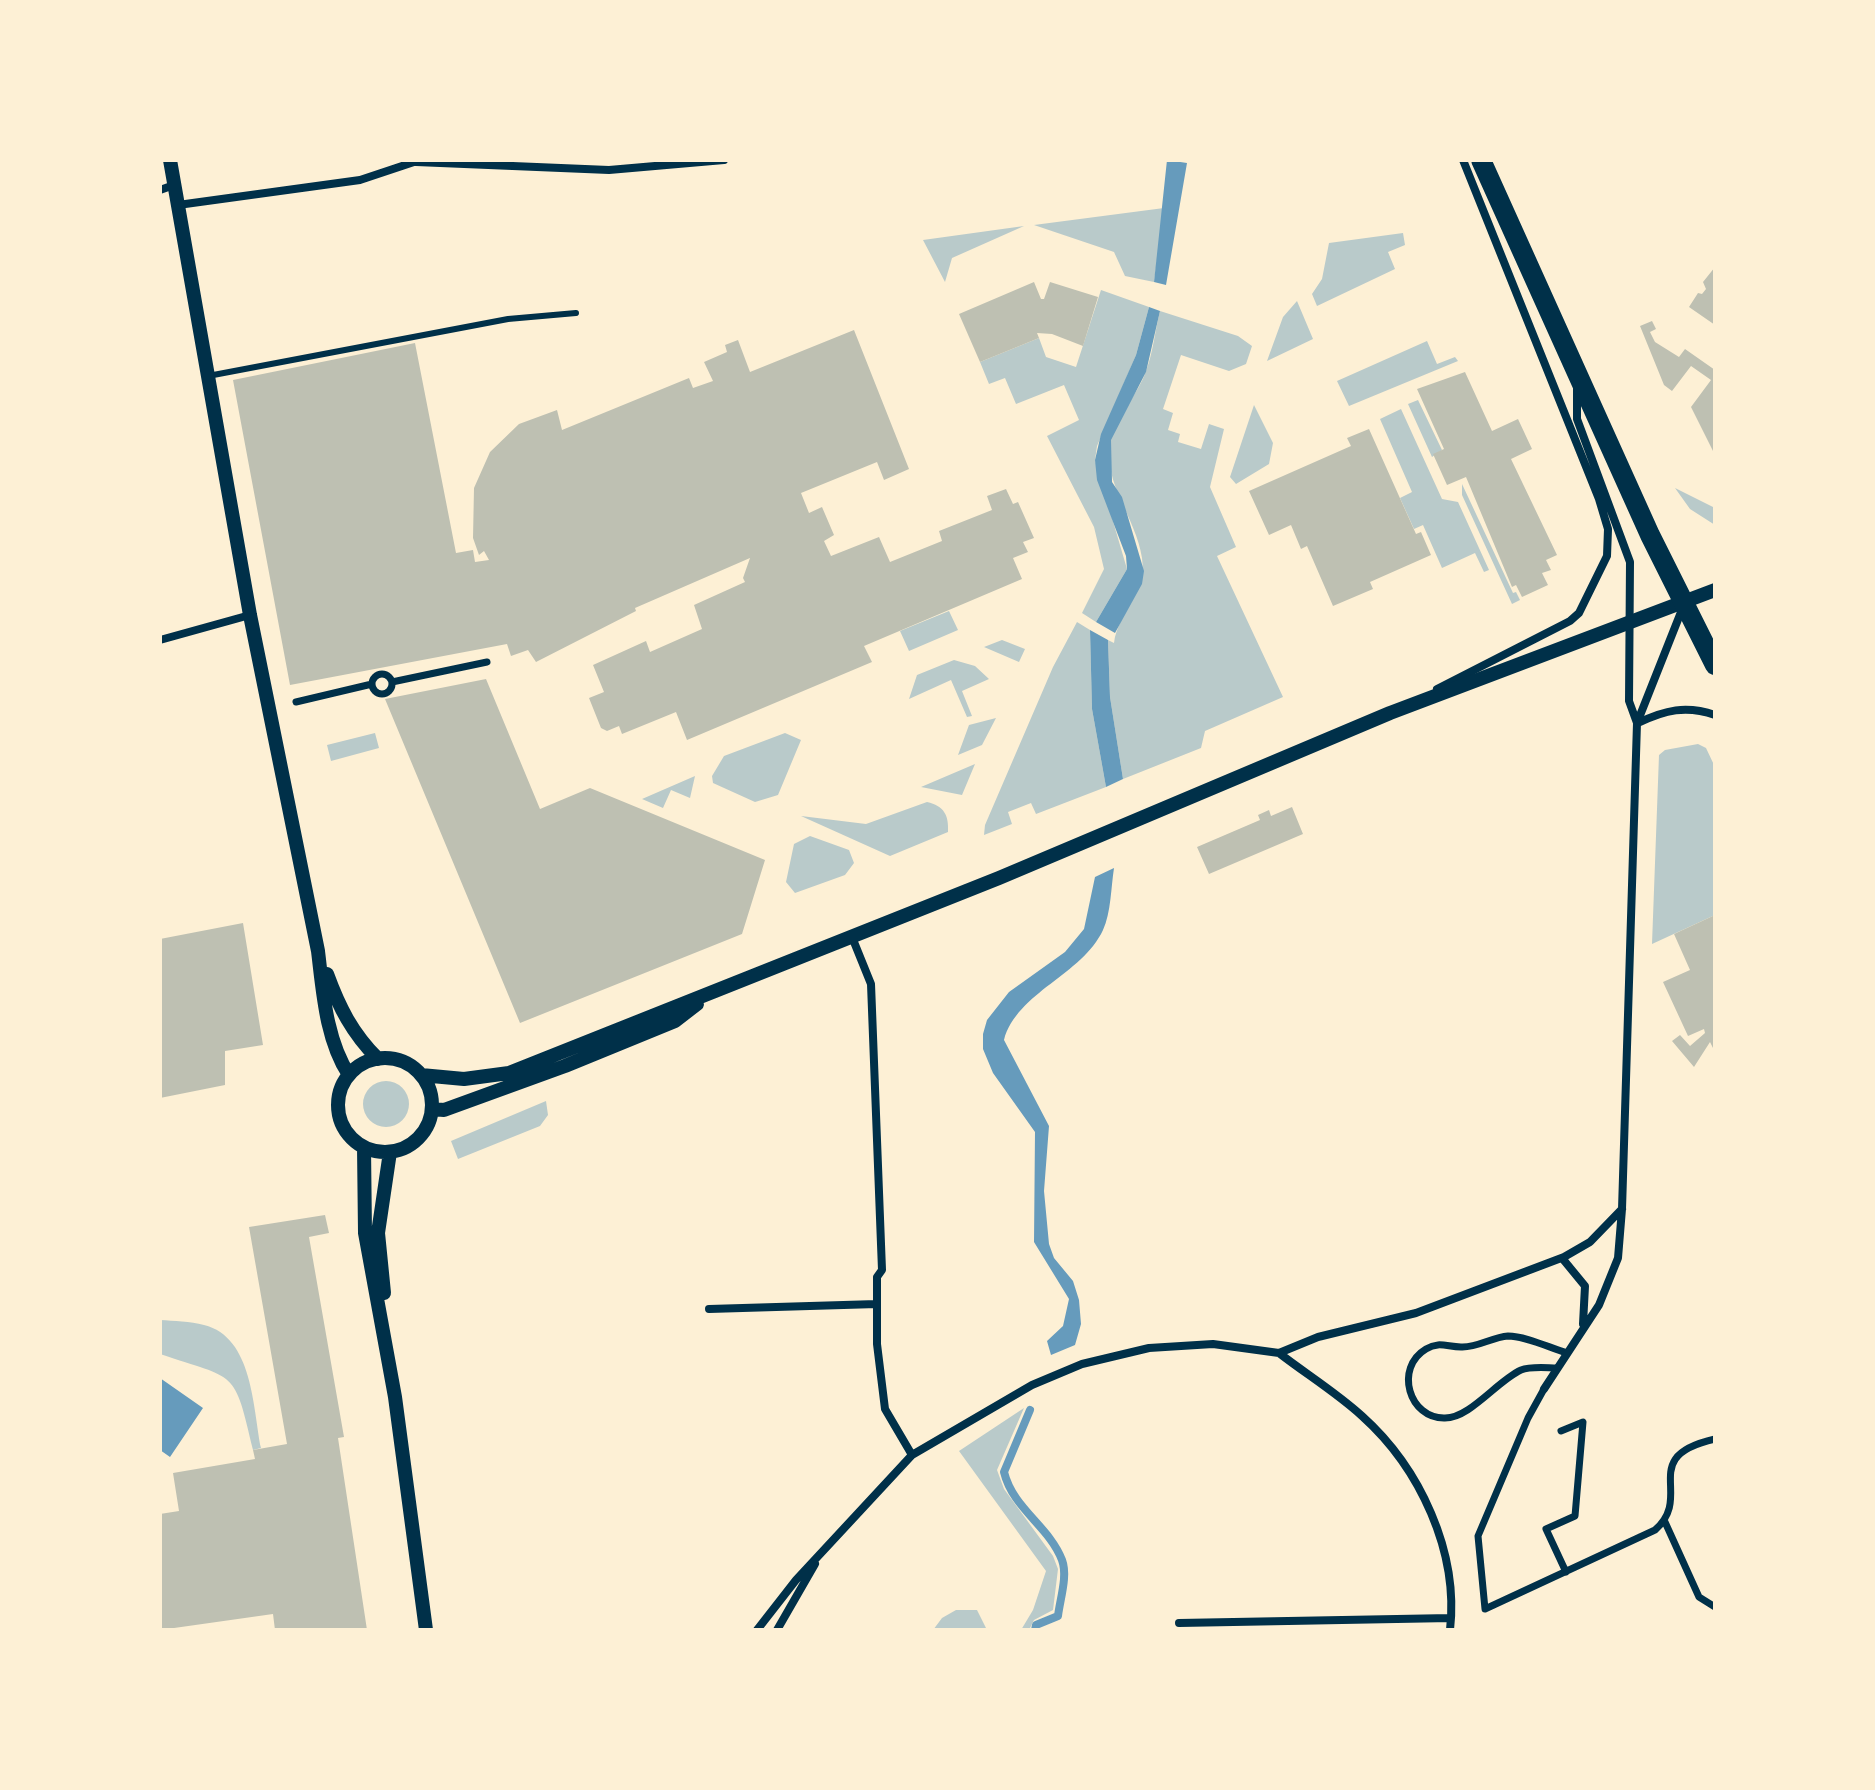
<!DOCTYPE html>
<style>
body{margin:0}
#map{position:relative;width:1875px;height:1790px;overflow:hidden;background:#fdf0d5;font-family:"PT Sans Narrow",sans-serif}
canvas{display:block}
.frame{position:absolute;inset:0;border:162px solid #fdf0d5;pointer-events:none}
</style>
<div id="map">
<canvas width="1875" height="1790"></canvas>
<div class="frame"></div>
</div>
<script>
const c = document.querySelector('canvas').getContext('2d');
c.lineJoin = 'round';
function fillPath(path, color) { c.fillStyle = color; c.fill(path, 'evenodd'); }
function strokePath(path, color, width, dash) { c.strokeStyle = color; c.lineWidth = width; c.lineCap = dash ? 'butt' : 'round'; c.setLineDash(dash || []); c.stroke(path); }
const green = new Path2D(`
 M1164 208 1154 282 1125 276 1114 252 1034 225Z
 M1024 226 952 258 945 282 923 240Z
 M1403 233 1405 245 1388 252 1395 269 1317 306 1312 294 1322 279 1329 243Z
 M1101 290 1149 307 1136 355 1097 446 1095 460 1127 569 1096 622 1082 613 1104 569 1094 527 1047 436 1079 420 1064 385 1016 404 1005 378 989 384 980 362 1039 338 1046 357 1076 367Z
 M1297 301 1313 339 1267 361 1283 317Z
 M1160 311 1238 336 1252 346 1246 364 1229 371 1181 355 1163 409 1173 413 1168 430 1180 434 1178 442 1201 449 1209 424 1224 429 1210 487 1236 547 1217 556 1283 697 1205 731 1201 748 1123 779 1110 697 1108 640 1114 643C1118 612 1147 593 1142 558 1136 517 1103 485 1110 442 1115 417 1138 395 1146 371 1153 352 1155 331 1160 311Z
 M1427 341 1437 364 1455 357 1458 361 1349 406 1337 381Z
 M1418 400 1442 450 1432 457 1408 404Z
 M1254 405 1273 443 1269 464 1236 484 1230 477Z
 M1401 409 1442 499 1458 502 1489 570 1484 572 1475 553 1442 568 1423 525 1414 529 1400 498 1412 492 1380 419Z
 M1462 484 1513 593 1516 592 1520 600 1512 604 1462 495Z
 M1675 488 1715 508V525L1690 509Z
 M949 611 958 630 909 651 900 631Z
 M1077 622 1090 630 1092 709 1106 787 1036 814 1031 803 1008 812 1012 824 984 835 985 825 1053 667Z
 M1002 640 1025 649 1019 662 984 647Z
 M954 660 975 666 989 679 962 691 972 716 967 717 951 680 909 699 917 675Z
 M996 718 982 745 958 755 969 725Z
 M375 733 379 748 331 761 327 745Z
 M785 733 801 740 778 795 755 802 713 783 712 776 724 756Z
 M1698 744 1706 748 1715 767V915L1652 944 1659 755 1665 750Z
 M975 764 962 795 921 787Z
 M695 776 690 798 671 790 663 808 642 799Z
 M927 802C944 806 949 815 948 832L890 856 801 816 866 824Z
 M810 836 849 850 854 863 845 875 795 893 786 882 794 844Z
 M363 1104a23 23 0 1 1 46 0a23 23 0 1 1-46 0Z
 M546 1101 548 1115 540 1126 458 1159 451 1141Z
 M160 1320C174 1321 190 1321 204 1325 253 1337 253 1408 261 1448L253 1450C234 1368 237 1380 160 1354Z
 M1024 1408 997 1470 1004 1489 1053 1556 1058 1569 1053 1610 1034 1620 1029 1630H1021L1033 1610 1046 1571 959 1451Z
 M956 1610H977L987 1630H933L942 1618Z`);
const water = new Path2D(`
 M1167 160 1187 163 1166 285 1154 282Z
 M1149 307 1160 311 1146 372 1111 440 1112 482 1122 497 1144 571 1142 584 1115 633 1096 622 1127 569 1126 556 1097 480 1095 460 1101 434 1136 355Z
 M1090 630 1108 640 1110 697 1123 779 1106 787 1092 709Z
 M1114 868C1111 887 1111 913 1103 930 1082 975 1017 992 1004 1040L1049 1126 1044 1191 1049 1244 1054 1258 1073 1281 1079 1300 1081 1324 1075 1345 1051 1355 1047 1341 1063 1326 1069 1299 1034 1242 1035 1132 993 1073 983 1049V1034L987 1020 1009 992 1065 952 1084 929 1095 877Z
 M160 1378 203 1408 170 1457 160 1450Z`);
const stream = new Path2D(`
 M1030 1410 1004 1472C1013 1509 1049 1526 1062 1560 1068 1576 1060 1599 1058 1616L1036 1625 1035 1630`);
const building = new Path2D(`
 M1715 267V325L1689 307 1698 293 1702 294 1706 289 1703 282Z
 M1034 282 1041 299H1044L1050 282 1098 297 1083 346 1052 334 1037 333 1039 338 980 362 959 314Z
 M1652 321 1656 329 1650 332 1655 342 1679 357 1685 349 1715 370V455L1691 407 1711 380 1691 366 1672 391 1664 385 1640 326Z
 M854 330 909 469 884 480 877 462 801 493 809 513 822 507 834 535 824 541 831 556 879 537 890 562 942 541 939 531 992 510 987 496 1006 489 1013 504 1018 502 1034 538 1023 542 1028 552 1013 558 1022 579 864 646 872 662 687 740 676 712 622 734 619 726 607 731 601 728 589 698 604 692 593 665 646 641 650 652 702 629 694 605 745 582 743 578 750 558 635 608 636 611 536 662 528 650 511 656 507 644 290 685 233 380 415 343 456 553 473 550 475 562 489 560 484 551 479 555 473 538 474 488 490 452 519 424 557 410 562 430 689 378 693 388 713 381 704 362 727 352 725 345 738 340 750 372Z
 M1465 372 1492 431 1518 419 1532 449 1511 459 1557 555 1546 560 1551 570 1542 573 1548 585 1522 597 1516 585 1512 587 1466 477 1447 485 1433 454 1444 449 1417 389Z
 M1369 429 1416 534 1421 532 1431 555 1370 582 1373 589 1333 606 1307 546 1301 549 1291 525 1269 535 1249 491 1351 446 1347 438Z
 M486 679 540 809 590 788 765 860 742 934 520 1023 385 699Z
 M1292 807 1303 834 1209 874 1197 847 1260 820 1258 815 1269 810 1271 816Z
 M1715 915V1052L1710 1042 1694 1067 1672 1041 1680 1035 1690 1046 1705 1033 1704 1029 1688 1036 1663 982 1690 970 1674 934Z
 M243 923 263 1045 225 1051V1085L160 1098V939Z
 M325 1215 329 1233 309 1237 344 1437 338 1438 367 1630H275L273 1614 160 1630V1514L179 1511 173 1473 255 1459 253 1450 287 1444 249 1227Z`);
const service = new Path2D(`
 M208 376 508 319 576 313`);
const pedestrian = new Path2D(`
 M372 684a10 10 0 1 1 20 0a10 10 0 1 1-20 0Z
 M392 682 487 662
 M296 702 372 684
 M1557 1368C1547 1368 1531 1366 1521 1370 1497 1381 1470 1418 1445 1418 1409 1419 1394 1368 1426 1349 1439 1341 1447 1347 1461 1347 1477 1348 1492 1337 1508 1336 1526 1336 1550 1348 1567 1353
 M1544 1389 1528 1418 1478 1536 1485 1609 1655 1530C1695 1495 1636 1457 1715 1439
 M1561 1431 1583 1422 1575 1516 1546 1529 1566 1572
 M1665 1522 1699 1597 1715 1607`);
const minor = new Path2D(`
 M416 162 609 170 724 160
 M160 190 174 185
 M178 205 360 180 420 160
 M1577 388V419L1630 562 1629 701 1637 723
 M160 640 250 615
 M1437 689 1570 621 1579 613 1607 556 1608 529 1599 499 1463 160
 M1638 723C1665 710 1686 705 1715 715
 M852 937 871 984 882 1270 877 1277V1344L885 1409 912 1455
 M1562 1258 1585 1286 1583 1324
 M709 1309 877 1304
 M1279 1353C1306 1374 1337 1393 1362 1416 1420 1468 1459 1552 1450 1630
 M1544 1389 1599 1305 1618 1258 1622 1209 1637 723 1683 607
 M1179 1623 1451 1618
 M757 1630 796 1580 912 1455 1032 1385 1082 1364 1149 1348 1213 1344 1279 1353 1318 1337 1416 1313 1564 1257 1590 1242 1622 1209
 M777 1630 815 1564`);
const tertiary = new Path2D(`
 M170 160 250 615 318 951C323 992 326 1040 349 1075
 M327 974C339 1007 352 1033 378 1059
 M338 1105a47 47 0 1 1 94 0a47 47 0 1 1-94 0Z
 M421 1075 464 1079 509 1073 999 878 1390 713 1715 590
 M432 1109 444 1110 565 1066 675 1021 697 1004
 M364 1147 365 1233 395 1397 426 1630
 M384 1293 378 1233 390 1152`);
const primary = new Path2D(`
 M1481 160 1650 535 1715 665`);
fillPath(green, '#b9caca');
fillPath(water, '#669bbc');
strokePath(stream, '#669bbc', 8);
fillPath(building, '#bec0b2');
strokePath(service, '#003049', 6);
strokePath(pedestrian, '#003049', 7);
strokePath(minor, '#003049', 8);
strokePath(tertiary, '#003049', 14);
strokePath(primary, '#003049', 20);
</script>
